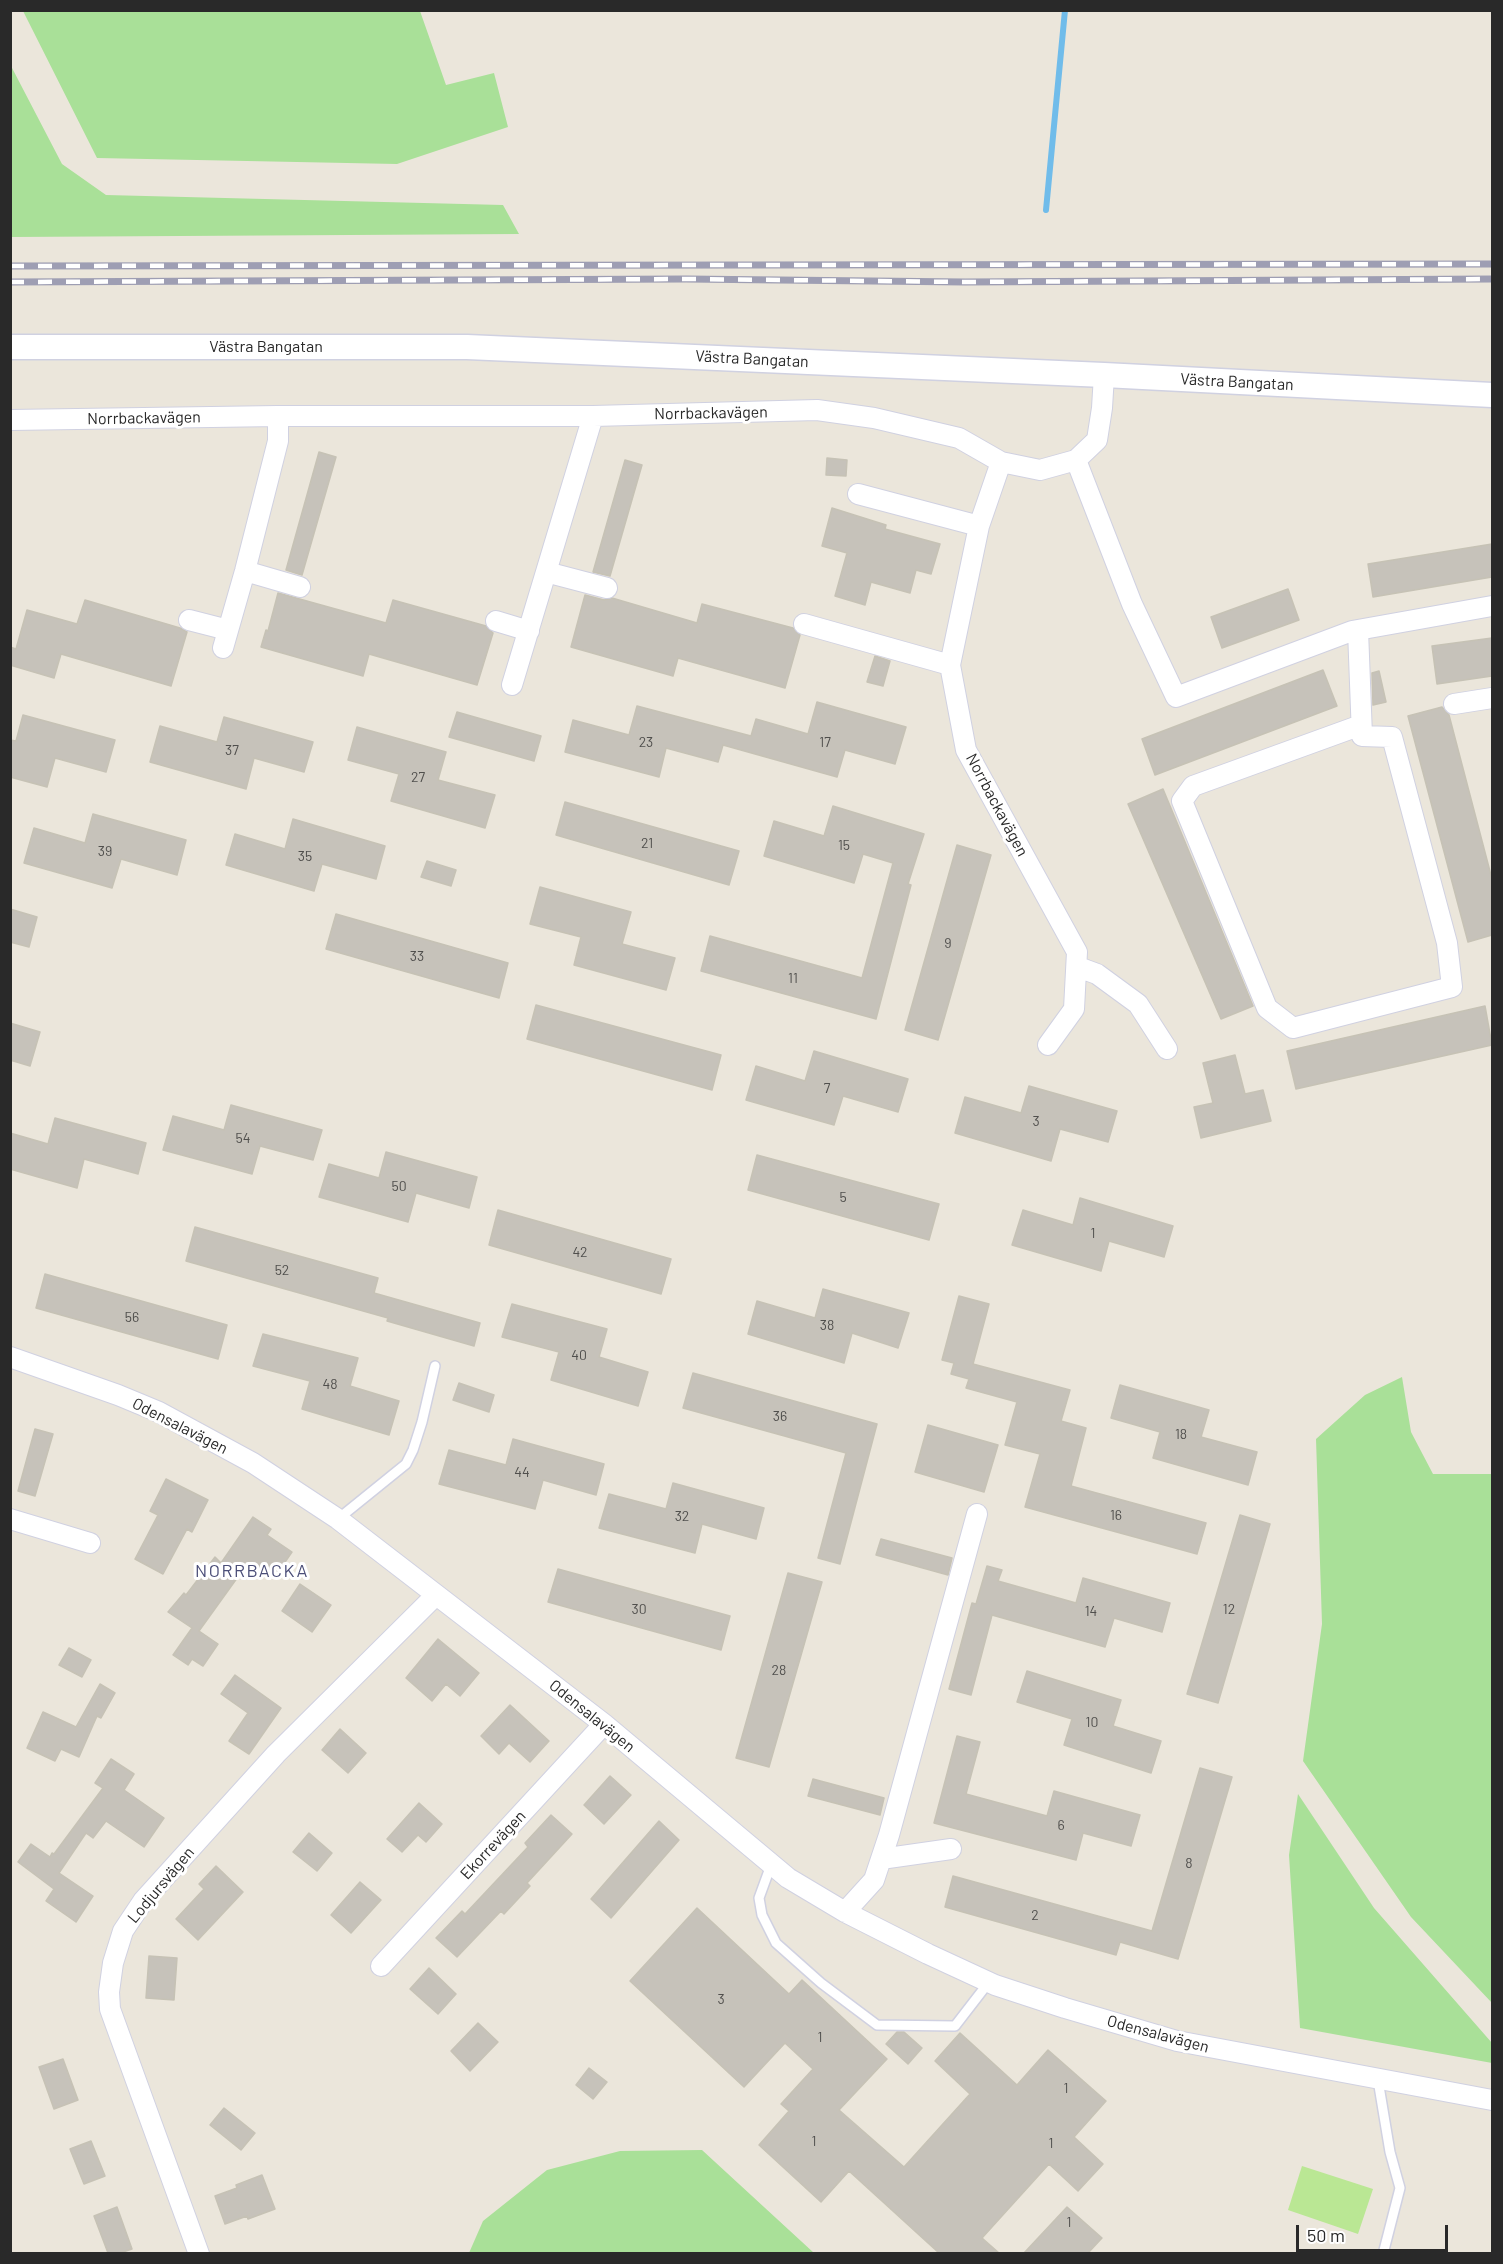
<!DOCTYPE html>
<meta charset="utf-8">
<style>
body{margin:0}
#map{position:relative;width:1503px;height:2264px;overflow:hidden;background:#ebe6db;font-family:Barlow,sans-serif}
canvas{display:block}
.frame{position:absolute;inset:0;border:12px solid #292929;pointer-events:none}
.scale{position:absolute;left:1296px;top:2225px;width:152px;height:27px;box-sizing:border-box;border:3px solid #292929;border-top:0;padding-left:8px;font-size:18px;line-height:21px;white-space:nowrap;color:#292929;-webkit-text-stroke:4px #fff;paint-order:stroke}
</style>
<div id="map">
<canvas width="1503" height="2264"></canvas>
<div class="frame"></div>
<div class="scale">50 m</div>
</div>
<script>
const c = document.querySelector('canvas').getContext('2d');
c.lineJoin = 'round';
function fillPath(path, color) { c.fillStyle = color; c.fill(path, 'evenodd'); }
function strokePath(path, color, width, dash) { c.strokeStyle = color; c.lineWidth = width; c.lineCap = dash ? 'butt' : 'round'; c.setLineDash(dash || []); c.stroke(path); }
function write(font, color, halo, rows, align = 'center') {
  c.font = font + ' Barlow,sans-serif'; c.lineWidth = 6; c.setLineDash([]); c.textBaseline = 'middle'; c.strokeStyle = halo; c.fillStyle = color; for (const [text, x, y, turn = 0] of rows) {
    c.save(); c.translate(x, y); c.rotate((+turn || 0) * Math.PI / 180); c.textAlign = isNaN(turn) ? turn : align; if (halo) c.strokeText(text, 0, 0); c.fillText(text, 0, 0); c.restore();
  }
}
const green = new Path2D(`
 M23 11H420L446 85 494 73 508 127 397 164 97 158Z
 M11 66 62 164 106 195 503 205 519 234 11 237Z
 M1402 1377 1411 1432 1433 1474H1492V2003L1411 1917 1303 1761 1322 1624 1316 1439 1365 1395Z
 M1298 1794 1374 1908 1492 2043V2063L1300 2028 1289 1855Z
 M702 2150 814 2253H469L483 2221 547 2170 620 2151Z`);
const pitch = new Path2D(`
 M1302 2166 1373 2189 1358 2234 1288 2210Z`);
const stream = new Path2D(`
 M1046 210 1065 10`);
const building = new Path2D(`
 M319 452 336 457 302 575 286 570Z
 M827 458 847 460 846 476 826 475Z
 M625 460 642 465 610 576 593 572Z
 M832 508 886 525 885 529 940 544 931 574 916 570 910 593 871 582 865 605 835 596 847 553 822 546Z
 M1492 544V577L1373 597 1368 564Z
 M1288 589 1299 620 1222 648 1211 617Z
 M278 593 386 623 393 600 486 626 493 633 477 685 369 654 363 676 261 647 266 630 268 631Z
 M585 595 604 600 612 598 697 623 702 604 793 628 800 635 785 688 678 658 673 676 571 647Z
 M85 600 180 628 187 632 171 686 61 654 54 678 10 665V647L16 649 27 610 77 624Z
 M1492 638V676L1437 684 1432 646Z
 M875 656 890 661 883 686 867 682Z
 M1323 670 1337 706 1155 775 1142 739Z
 M1379 671 1386 702 1373 705 1372 673Z
 M817 702 906 727 895 764 845 750 837 777 723 745 718 762 666 748 659 777 565 752 573 720 629 735 637 706 751 736 756 719 808 734Z
 M1442 707 1449 715 1492 879V935L1468 942 1408 716Z
 M457 712 541 736 534 761 449 737Z
 M23 715 115 740 106 772 55 758 47 787 10 777V740L16 741Z
 M224 717 313 742 304 772 254 758 246 789 150 762 160 726 217 742Z
 M357 727 446 752 438 780 495 795 485 828 391 801 399 774 348 760Z
 M1163 789 1253 1006 1221 1019 1128 804Z
 M565 802 739 851 729 885 556 835Z
 M833 806 924 834 908 884 911 885 876 1019 701 971 710 936 862 978 893 863 863 854 854 883 764 856 774 821 824 836Z
 M93 814 186 840 177 875 121 859 112 888 24 863 34 828 85 843Z
 M293 819 385 846 376 879 322 864 314 891 226 865 235 834 285 849Z
 M957 845 991 855 938 1040 905 1030Z
 M427 861 456 870 451 886 421 877Z
 M540 887 631 912 622 944 675 958 666 990 574 965 581 937 530 924Z
 M10 909 37 917 29 947 10 942Z
 M336 914 508 963 499 998 326 949Z
 M536 1005 721 1055 712 1090 527 1039Z
 M1485 1006 1492 1045 1296 1089 1287 1051Z
 M10 1023 40 1032 30 1066 10 1060Z
 M814 1051 908 1079 898 1112 843 1096 834 1125 746 1100 756 1066 805 1081Z
 M1235 1055 1245 1094 1263 1090 1271 1121 1201 1138 1194 1107 1213 1103 1203 1063Z
 M1029 1086 1117 1111 1108 1142 1060 1129 1051 1161 955 1133 965 1097 1021 1113Z
 M231 1105 322 1130 313 1160 260 1146 252 1174 163 1150 173 1116 224 1130Z
 M55 1118 146 1143 138 1174 84 1159 77 1188 10 1169V1133L48 1144Z
 M386 1152 477 1177 469 1208 416 1193 408 1222 319 1197 329 1164 379 1178Z
 M757 1155 939 1204 929 1240 748 1190Z
 M1080 1198 1173 1226 1164 1257 1109 1241 1101 1271 1012 1245 1023 1210 1073 1225Z
 M498 1210 671 1259 661 1294 489 1245Z
 M195 1227 378 1278 374 1293 480 1323 474 1346 387 1321 388 1318 186 1261Z
 M45 1274 227 1325 218 1359 36 1308Z
 M823 1289 909 1313 898 1348 852 1333 844 1363 748 1334 757 1301 815 1318Z
 M959 1296 989 1304 973 1364 1070 1390 1061 1421 1086 1428 1071 1486 1206 1523 1197 1554 1025 1507 1040 1454 1005 1445 1017 1402 966 1388 969 1379 951 1374 954 1363 942 1360Z
 M512 1304 607 1329 599 1357 648 1372 638 1406 551 1380 559 1352 502 1337Z
 M263 1334 358 1358 350 1386 399 1401 389 1435 302 1409 310 1381 253 1366Z
 M693 1373 877 1424 840 1564 818 1558 846 1453 683 1408Z
 M459 1383 494 1395 489 1412 453 1400Z
 M1120 1385 1209 1410 1201 1437 1257 1452 1248 1485 1153 1458 1160 1432 1111 1418Z
 M928 1425 998 1445 984 1492 915 1472Z
 M35 1429 53 1434 35 1496 18 1491Z
 M513 1439 604 1464 596 1495 543 1480 535 1509 439 1484 449 1450 506 1465Z
 M166 1479 208 1500 192 1532 187 1529 163 1574 135 1559 158 1515 150 1511Z
 M673 1483 764 1508 756 1539 702 1524 695 1553 599 1528 609 1494 666 1509Z
 M1240 1515 1270 1524 1218 1703 1187 1694Z
 M253 1517 271 1529 267 1535 292 1552 274 1578 256 1566 247 1579 240 1574 199 1631 218 1644 203 1666 192 1659 188 1665 173 1655 192 1628 168 1612 184 1593 186 1595 215 1557 221 1563Z
 M881 1539 952 1558 948 1575 876 1555Z
 M987 1566 1002 1570 998 1581 1076 1603 1083 1578 1170 1603 1162 1632 1114 1618 1105 1647 992 1615 971 1695 949 1689 972 1603 976 1604Z
 M558 1569 730 1616 721 1650 548 1602Z
 M788 1573 822 1582 769 1767 736 1758Z
 M300 1584 331 1605 312 1632 282 1611Z
 M438 1639 479 1673 460 1696 446 1684 432 1701 406 1678Z
 M69 1648 91 1660 82 1677 59 1665Z
 M1027 1671 1121 1700 1113 1726 1161 1741 1151 1773 1064 1745 1072 1719 1017 1702Z
 M235 1675 281 1708 249 1754 229 1741 248 1713 221 1694Z
 M100 1684 115 1693 101 1718 97 1716 79 1757 61 1749 55 1761 27 1748 43 1712 76 1727Z
 M510 1705 549 1741 530 1762 509 1743 499 1754 481 1736Z
 M340 1729 366 1753 348 1773 322 1750Z
 M957 1736 980 1742 966 1794 1047 1816 1054 1791 1140 1815 1131 1846 1083 1833 1076 1860 934 1823Z
 M111 1759 134 1774 124 1790 164 1818 144 1847 106 1821 93 1838 86 1833 59 1873 93 1896 76 1922 46 1901 54 1889 18 1862 31 1844 50 1857 52 1853 54 1854 103 1788 95 1783Z
 M1200 1768 1232 1777 1178 1959 1120 1942 1116 1955 945 1907 953 1876 1152 1931Z
 M610 1776 631 1795 604 1824 584 1805Z
 M813 1779 884 1798 880 1815 808 1796Z
 M419 1803 442 1824 426 1842 418 1835 402 1852 387 1839Z
 M551 1815 572 1834 527 1883 530 1886 504 1914 501 1911 457 1957 436 1938 462 1911 465 1914 528 1847 525 1843Z
 M659 1821 679 1840 611 1918 591 1899Z
 M309 1833 332 1853 317 1871 293 1852Z
 M216 1866 243 1892 198 1940 176 1919 204 1889 199 1884Z
 M360 1882 381 1900 351 1933 331 1915Z
 M697 1908 789 1994 802 1980 887 2059 839 2110 904 2167 970 2094 935 2061 960 2033 1017 2085 1048 2050 1106 2101 1074 2137 1103 2164 1078 2191 1049 2164 982 2238 999 2253H939L849 2171 821 2202 759 2145 789 2111 781 2104 813 2069 785 2043 744 2087 630 1981Z
 M149 1956 177 1958 174 2000 146 1998Z
 M429 1968 456 1994 438 2014 410 1989Z
 M478 2023 498 2042 470 2071 451 2051Z
 M897 2032H904L922 2048 908 2064 886 2044Z
 M63 2059 78 2100 54 2109 39 2067Z
 M589 2068 607 2082 593 2099 576 2085Z
 M224 2108 255 2133 241 2150 210 2125Z
 M91 2141 105 2176 84 2184 70 2149Z
 M262 2175 275 2209 248 2219 247 2216 225 2224 215 2196 237 2188 236 2185Z
 M117 2207 132 2249 120 2253H108L94 2216Z
 M1067 2207 1102 2238 1088 2253H1024Z`);
const service = new Path2D(`
 M338 1519 406 1464 413 1450 422 1422 435 1366
 M771 1865 759 1898 762 1915 776 1943 821 1983 877 2025 955 2026 989 1982
 M1378 2080 1390 2152 1400 2188 1383 2254`);
const minor = new Path2D(`
 M10 420 278 416H593L817 410 874 418 959 438 1001 462 1040 470 1076 460 1097 440 1102 408 1104 375
 M1076 460 1132 604 1176 697 1352 631 1492 606
 M1001 462 979 526 950 665 966 750 1077 952 1074 1009 1048 1045
 M858 494 979 526
 M245 571 300 587
 M546 572 607 588
 M189 620 228 630
 M496 621 529 631
 M804 624 950 665
 M1358 630 1362 736 1392 737 1447 943 1452 987 1293 1028 1267 1008 1182 801 1193 786 1361 725
 M223 648 245 571 278 441V416
 M512 685 593 416
 M1454 704 1492 698
 M1078 967 1097 974 1138 1004 1167 1049
 M10 1357 118 1395 159 1412 253 1463 338 1519 604 1724 788 1878 845 1912 928 1954 995 1985 1065 2008 1177 2041 1492 2100
 M10 1519 90 1543
 M881 1859 951 1849
 M845 1912 874 1880 889 1835 977 1514
 M381 1966 604 1724
 M199 2254 110 2009 109 1992 113 1963 123 1931 143 1901 276 1754 436 1595`);
const tertiary = new Path2D(`
 M10 347H467L1104 375 1492 395`);
const rail = new Path2D(`
 M10 266 1492 264
 M10 282 686 279 965 282 1492 279`);
const numberNames = [
 ["23",646,742],
 ["17",825,742],
 ["37",232,750],
 ["27",418,777],
 ["21",647,843],
 ["15",844,845],
 ["39",105,851],
 ["35",305,856],
 ["9",948,943],
 ["33",417,956],
 ["11",793,978],
 ["7",827,1088],
 ["3",1036,1121],
 ["54",243,1138],
 ["50",399,1186],
 ["5",843,1197],
 ["1",1093,1233],
 ["42",580,1252],
 ["52",282,1270],
 ["56",132,1317],
 ["38",827,1325],
 ["40",579,1355],
 ["48",330,1384],
 ["36",780,1416],
 ["18",1181,1434],
 ["44",522,1472],
 ["16",1116,1515],
 ["32",682,1516],
 ["30",639,1609],
 ["12",1229,1609],
 ["14",1091,1611],
 ["28",779,1670],
 ["10",1092,1722],
 ["6",1061,1825],
 ["8",1189,1863],
 ["2",1035,1915],
 ["3",721,1999],
 ["1",820,2037],
 ["1",1066,2088],
 ["1",814,2141],
 ["1",1051,2143],
 ["1",1069,2222]
];
const streetNames = [
 ["Västra Bangatan",266,347],
 ["Västra Bangatan",752,359,3],
 ["Västra Bangatan",1237,382,3],
 ["Norrbackavägen",711,413,-1],
 ["Norrbackavägen",144,418,-1],
 ["Norrbackavägen",997,805,62],
 ["Odensalavägen",180,1426,27],
 ["Odensalavägen",592,1716,39],
 ["Ekorrevägen",493,1845,-47],
 ["Lodjursvägen",161,1885,-50],
 ["Odensalavägen",1158,2034,15]
];
const neighbourhoodNames = [
 ["NORRBACKA",252,1571]
];
fillPath(green, '#a9e098');
fillPath(pitch, '#bae794');
strokePath(stream, '#70bcea', 6);
fillPath(building, '#c6c2ba');
strokePath(building, '#c6c2b5', 1.5);
strokePath(service, '#d0d1e1', 12);
strokePath(minor, '#d0d1e1', 22);
strokePath(tertiary, '#d0d1e1', 27);
strokePath(service, '#fff', 9);
strokePath(minor, '#fff', 20);
strokePath(tertiary, '#fff', 24);
strokePath(rail, '#9e9eb3', 7);
strokePath(rail, '#fff', 4.5, [14]);
write('14px', '#504f4d', null, numberNames);
write('16px', '#292929', '#fff', streetNames);
c.letterSpacing = '1.5px';
write('18px', '#4b4e78', '#fff', neighbourhoodNames);
c.letterSpacing = '0px';
</script>
